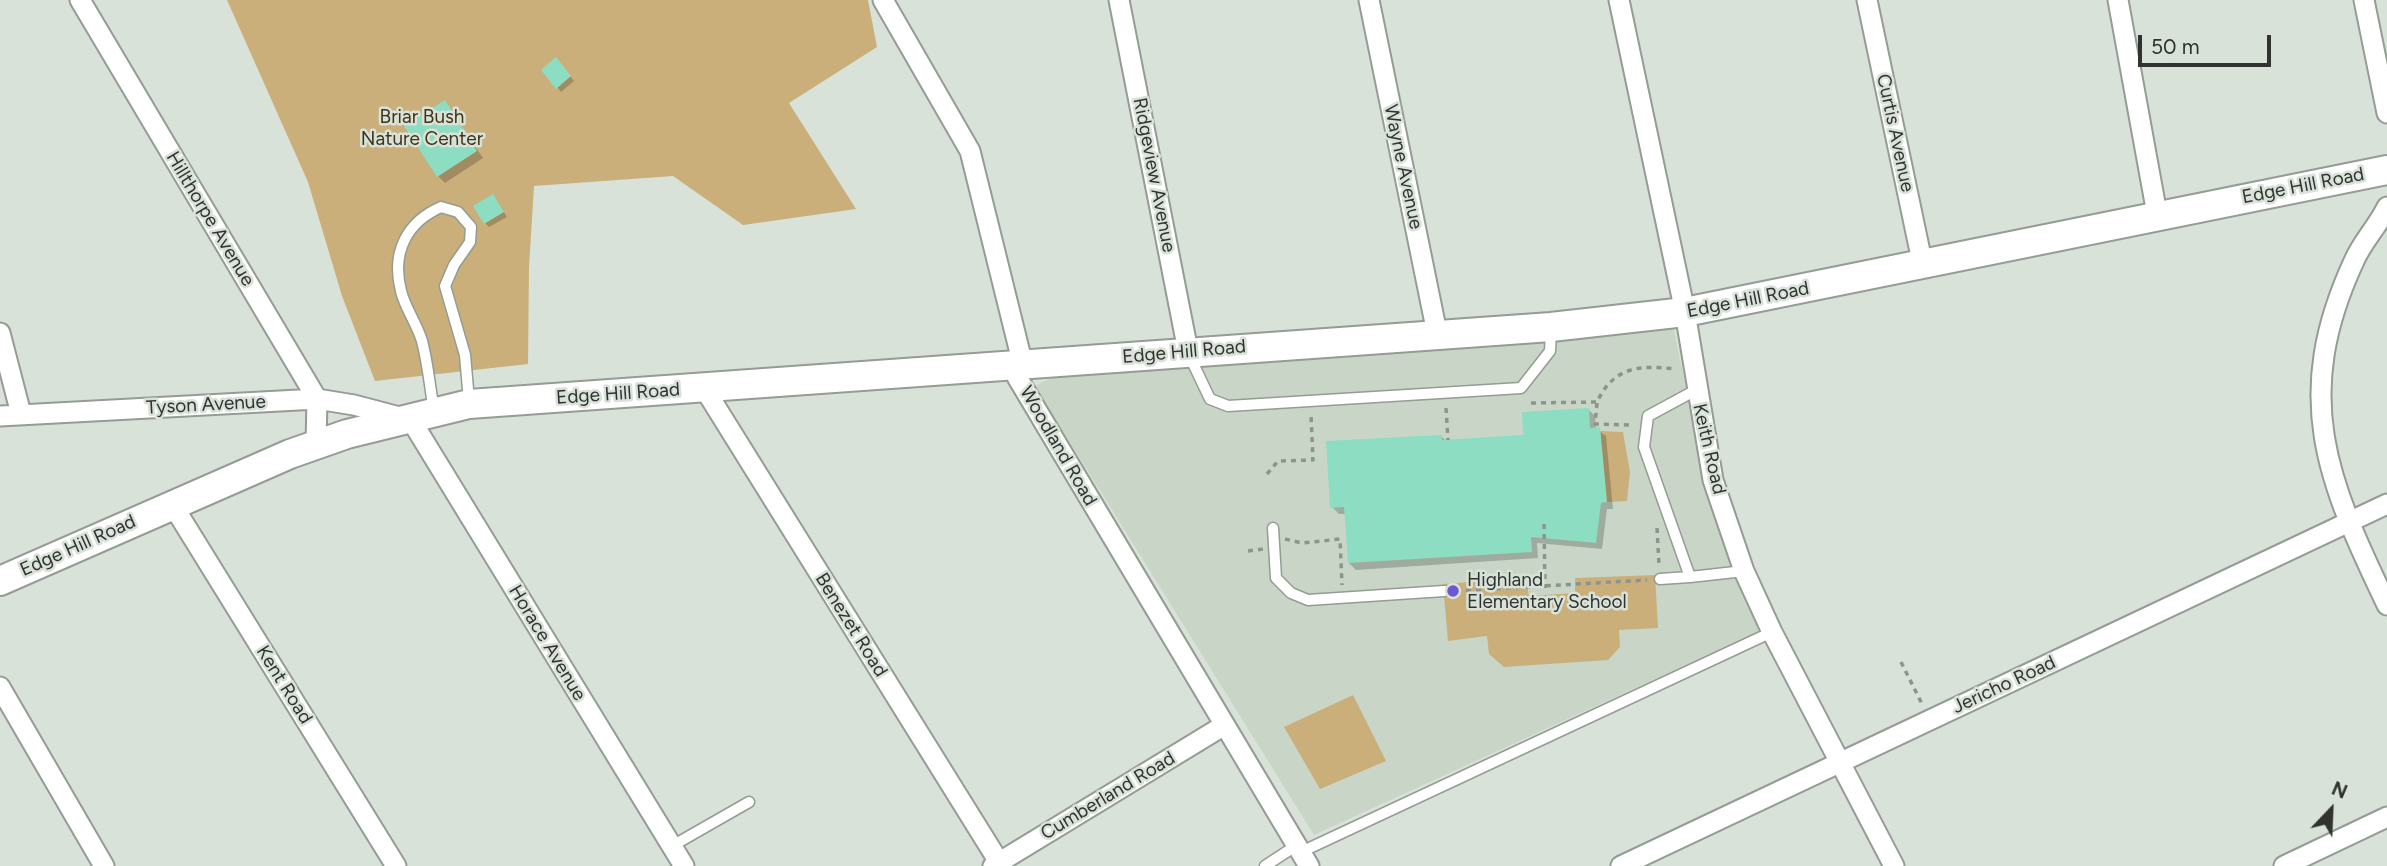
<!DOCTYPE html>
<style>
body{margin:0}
#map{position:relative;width:2387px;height:866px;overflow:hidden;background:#d9e2d8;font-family:Figtree,sans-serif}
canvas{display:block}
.north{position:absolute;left:2296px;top:775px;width:70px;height:70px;-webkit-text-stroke:5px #d9e2d8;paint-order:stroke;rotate:23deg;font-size:19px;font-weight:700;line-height:28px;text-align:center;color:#303330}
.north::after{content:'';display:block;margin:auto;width:24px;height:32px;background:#303330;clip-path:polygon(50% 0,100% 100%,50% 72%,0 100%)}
.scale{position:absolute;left:2138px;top:35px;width:133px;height:32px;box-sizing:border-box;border:4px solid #303330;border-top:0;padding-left:9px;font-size:21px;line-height:24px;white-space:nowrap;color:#303330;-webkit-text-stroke:5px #d9e2d8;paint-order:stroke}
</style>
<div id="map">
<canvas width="2387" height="866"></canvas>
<div class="north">N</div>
<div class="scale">50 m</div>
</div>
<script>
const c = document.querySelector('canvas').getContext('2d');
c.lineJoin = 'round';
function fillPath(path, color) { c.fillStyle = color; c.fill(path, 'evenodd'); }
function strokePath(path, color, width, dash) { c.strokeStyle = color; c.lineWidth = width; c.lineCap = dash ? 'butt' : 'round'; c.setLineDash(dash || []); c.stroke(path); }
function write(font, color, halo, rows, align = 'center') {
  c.font = font + ' Figtree,sans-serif'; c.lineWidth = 5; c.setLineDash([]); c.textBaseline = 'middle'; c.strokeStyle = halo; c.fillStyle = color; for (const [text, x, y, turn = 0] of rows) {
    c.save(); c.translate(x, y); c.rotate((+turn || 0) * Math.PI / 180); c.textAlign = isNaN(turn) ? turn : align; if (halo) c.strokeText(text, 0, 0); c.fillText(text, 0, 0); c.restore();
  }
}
const built = new Path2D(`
 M1673 326 1706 482 1727 550 1760 631 1314 835 1035 386 1062 372Z`);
const green = new Path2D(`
 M227 0H868L877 47 789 103 856 209 743 225 673 176 534 186 529 267 528 364 375 381 342 296 308 182Z
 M1600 431 1623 432 1630 472 1627 501 1607 502Z
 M1655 575 1658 628 1619 630 1620 647 1608 660 1504 667 1489 654 1487 636 1448 641 1443 584 1526 578 1529 596 1575 593V578Z
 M1353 695 1386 761 1320 789 1284 727Z`);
const shadow = new Path2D(`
 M560 64 574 81 561 92 557 87Z
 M444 102 483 158 445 183 438 176Z
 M497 201 507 217 489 227 485 223Z
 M1589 410 1595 416 1596 429 1606 436 1613 509H1607L1602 549 1537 543 1538 558 1356 570 1349 563 1347 514H1339L1332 507 1441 436 1446 441 1525 437Z`);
const building = new Path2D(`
 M556 57 571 76 556 89 541 70Z
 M445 100 477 151 437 177 404 126Z
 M493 194 504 212 484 224 473 206Z
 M1589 408 1590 428 1600 427 1607 502 1601 503 1596 543 1531 537 1532 552 1348 563 1344 507 1330 508 1326 441 1442 435V440L1523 435 1522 412Z`);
const path = new Path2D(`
 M1531 403 1597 402C1614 366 1640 365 1675 369
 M1597 403 1595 424 1631 425
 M1446 408 1448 440
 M1267 474 1278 461 1313 460 1311 415
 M1544 524 1545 588
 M1657 528 1659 565
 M1285 539 1302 543 1340 539 1342 585
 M1248 551 1263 549
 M1456 591 1647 580
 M1901 662 1922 704`);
const lane = new Path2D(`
 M1189 355 1210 399 1228 406 1521 388 1550 351 1551 331
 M1696 390 1648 416 1644 447 1690 577 1744 571
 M434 411C430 388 428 364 422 341 417 324 405 308 401 291 391 252 407 222 441 207L458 212 471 227 470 242 454 265 445 286 465 355 469 401
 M1273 528 1276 578 1291 593 1308 600 1444 591
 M1660 579 1690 577
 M672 846 749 802
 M1301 852 1772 632
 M1265 866 1297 845`);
const street = new Path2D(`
 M80 0 317 399 316 445
 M883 0 970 151 1023 365 1017 377 1309 866
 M1119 0 1188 351
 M1369 0 1437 333
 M1619 0 1685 312 1713 480 1744 571 1772 632 1894 866
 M1867 0 1923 266
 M2118 0 2157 214
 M2364 0 2387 113
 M2387 207C2378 226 2362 242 2354 261 2291 397 2327 480 2387 605
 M0 333 21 414
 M704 388 999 862
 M0 416 317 399 354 405 411 420 684 866
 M172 504 396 866
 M0 687 104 866
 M993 866 1223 726
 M1621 866 2387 504
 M2284 866 2387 817`);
const secondary = new Path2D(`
 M0 581 290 454 347 434 469 404 1551 327 1685 312 2387 170`);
const markers = [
 [1453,591,7,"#6e58d2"]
];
const parkNames = [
 ["Briar Bush",422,117],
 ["Nature Center",422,139]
];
const streetNames = [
 ["Curtis Avenue",1895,133,78],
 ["Wayne Avenue",1403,167,78],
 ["Ridgeview Avenue",1154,175,79],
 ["Edge Hill Road",2303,186,-11],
 ["Hillthorpe Avenue",210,219,59],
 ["Edge Hill Road",1748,300,-11],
 ["Edge Hill Road",1184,352,-5],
 ["Edge Hill Road",618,394,-4],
 ["Tyson Avenue",206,405,-3],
 ["Woodland Road",1058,446,60],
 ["Keith Road",1709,449,77],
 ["Edge Hill Road",78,546,-24],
 ["Benezet Road",851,625,58],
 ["Horace Avenue",547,643,59],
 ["Kent Road",284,685,58],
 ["Jericho Road",2004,685,-25],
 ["Cumberland Road",1108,796,-31]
];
const poiNames = [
 ["Highland",1467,580],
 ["Elementary School",1467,602]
];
fillPath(built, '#c9d6c7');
fillPath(green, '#caaf7b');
fillPath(shadow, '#0003');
fillPath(building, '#8cddc2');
strokePath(lane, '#949c93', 13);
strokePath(street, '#949c93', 23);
strokePath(secondary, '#949c93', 32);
strokePath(path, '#8d948d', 3.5, [5, 5]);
strokePath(lane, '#fff', 10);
strokePath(street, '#fff', 19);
strokePath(secondary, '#fff', 28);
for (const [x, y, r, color] of markers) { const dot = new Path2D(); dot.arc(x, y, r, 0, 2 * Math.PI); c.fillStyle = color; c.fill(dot); strokePath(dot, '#d9e2d8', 2.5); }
write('19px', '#403216', '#d9e2d8', parkNames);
write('19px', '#303330', '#d9e2d8', streetNames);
write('19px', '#303330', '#d9e2d8', poiNames, 'left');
</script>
